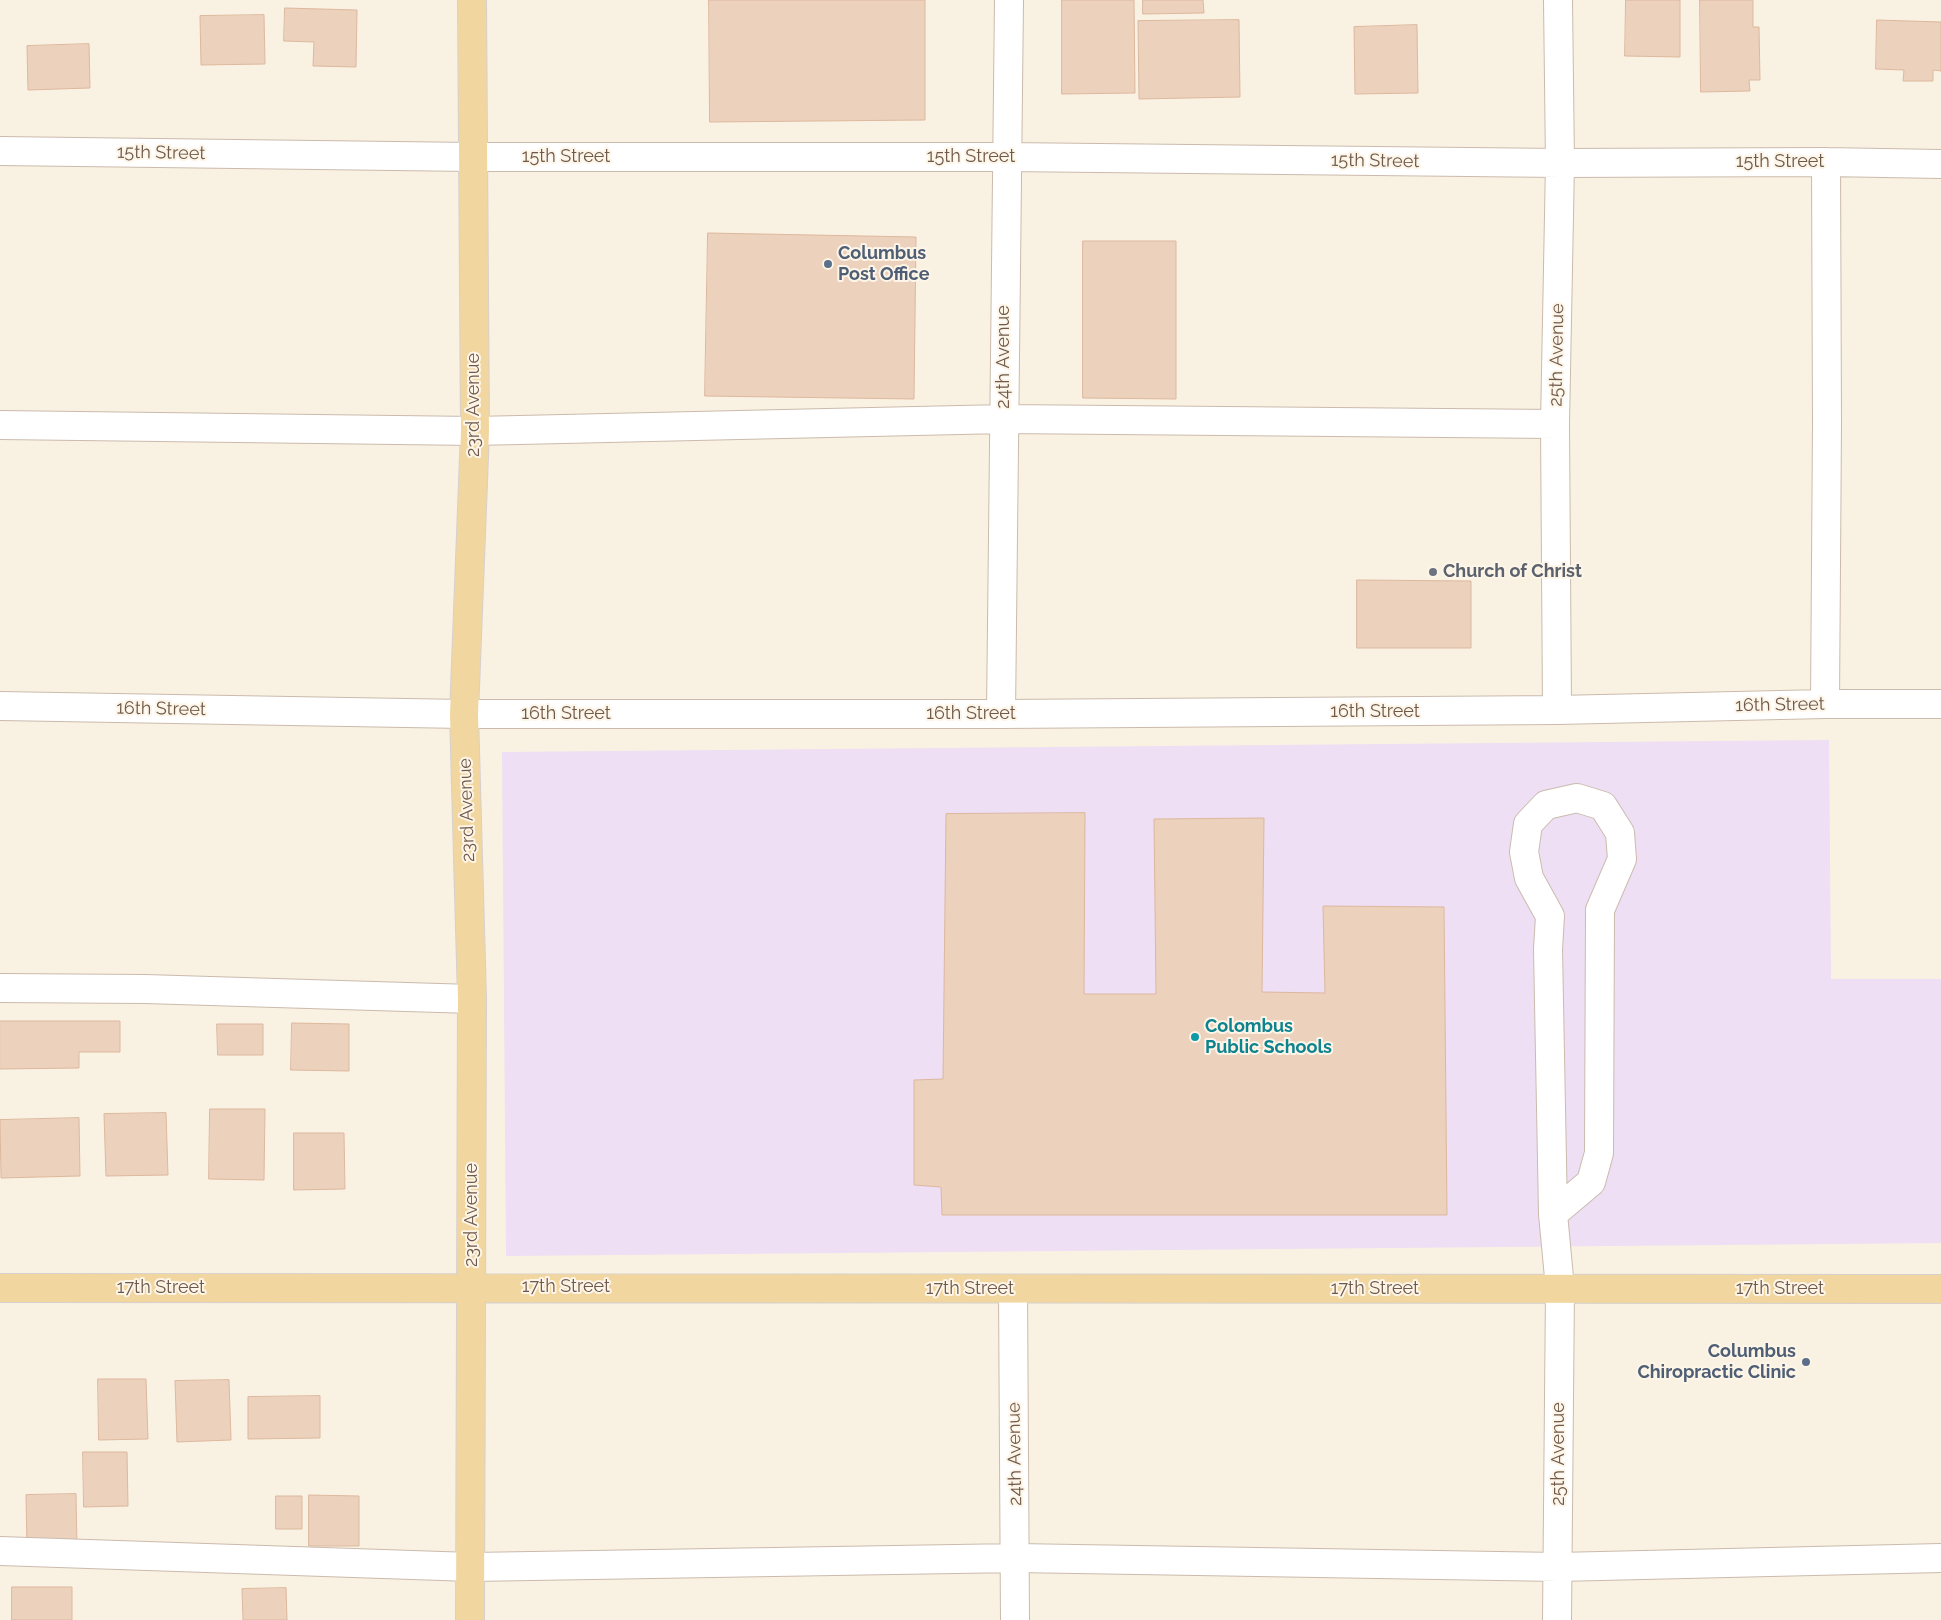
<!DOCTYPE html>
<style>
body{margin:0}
canvas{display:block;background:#f9f1e2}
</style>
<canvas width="1941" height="1620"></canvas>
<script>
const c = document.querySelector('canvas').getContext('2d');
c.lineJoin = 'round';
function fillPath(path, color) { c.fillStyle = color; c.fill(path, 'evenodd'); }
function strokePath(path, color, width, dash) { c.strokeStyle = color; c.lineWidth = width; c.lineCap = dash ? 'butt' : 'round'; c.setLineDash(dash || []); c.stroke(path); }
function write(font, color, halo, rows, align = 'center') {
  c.font = font + ' Raleway,sans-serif'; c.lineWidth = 4; c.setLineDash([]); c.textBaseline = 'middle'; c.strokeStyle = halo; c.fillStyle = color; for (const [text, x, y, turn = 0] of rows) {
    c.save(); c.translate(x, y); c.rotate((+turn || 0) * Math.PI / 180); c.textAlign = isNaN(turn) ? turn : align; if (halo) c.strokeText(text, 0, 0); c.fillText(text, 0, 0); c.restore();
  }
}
const education = new Path2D(`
 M1829 740 1831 979H1941V1243L506 1256 502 752Z`);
const building = new Path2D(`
 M709 0H925V120L710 122Z
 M1062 0H1134L1135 93 1062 94Z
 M1143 0H1203L1204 13 1143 14Z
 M1626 0H1680V57L1625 56Z
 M1700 0H1753V27H1759L1760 80H1749L1750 91 1701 92Z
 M285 8 357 10 356 67 313 66 314 42 284 41Z
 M264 15 265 64 201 65 200 16Z
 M1239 20 1240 97 1139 99 1138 21Z
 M1877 20 1941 22V71L1933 70V81H1903L1904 70 1876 69Z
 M1417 25 1418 93 1355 94 1354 27Z
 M89 44 90 88 28 90 27 46Z
 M708 233 916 237 914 399 705 396Z
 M1083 241H1176V399L1083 398Z
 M1357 580 1471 581V648H1357Z
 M1085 813 1084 994H1156L1154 819 1264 818 1262 992 1325 993 1323 906 1444 907 1447 1215H942L941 1187 914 1185V1080L943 1079 946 814Z
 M0 1021H120V1052H79V1068L0 1069Z
 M292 1023 349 1024V1071L291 1070Z
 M217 1024H263V1055H218Z
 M210 1109H265L264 1180 209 1179Z
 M166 1113 168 1175 106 1176 104 1114Z
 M79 1118 80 1176 1 1178 0 1120Z
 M294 1133H344L345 1189 294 1190Z
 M98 1379H146L148 1439 99 1440Z
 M229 1380 231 1440 177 1442 175 1381Z
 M320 1396V1438L248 1439V1397Z
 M83 1452H127L128 1506 84 1507Z
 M76 1494 77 1547 27 1548 26 1495Z
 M309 1495 359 1496V1546H309Z
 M276 1496H302V1529H276Z
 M12 1587H72V1620H12Z
 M286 1588 287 1620H243L242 1589Z`);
const minor = new Path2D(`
 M0 151 473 157H1006L1560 163 1826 162 1941 164
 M0 425 475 431 1004 419 1555 424
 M1825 704 1827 424 1826 162
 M0 706 464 714H1001L1557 710 1825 704H1941
 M1557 710 1555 424 1560 163 1558 0
 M1001 714 1009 0
 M0 988 145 989 472 999
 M1553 1214 1591 1182 1599 1153 1600 910 1622 859 1620 833 1603 806 1577 798 1546 805 1528 824 1524 852 1529 878 1550 916 1548 949 1553 1214 1560 1288 1557 1620
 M1013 1289 1015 1620
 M0 1551 471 1567 1016 1558 1558 1567 1941 1558`);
const major = new Path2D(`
 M0 1288 1941 1289
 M470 1620 472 999 464 714 475 431 472 0`);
const markers = [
 [828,264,5,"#5c6f8a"],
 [1433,572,5,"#6b7280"],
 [1195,1037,5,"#0f9aa8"],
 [1806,1362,5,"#5c6f8a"]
];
const streetNames = [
 ["15th Street",161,153,1],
 ["15th Street",566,157],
 ["15th Street",971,157],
 ["15th Street",1375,161,1],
 ["15th Street",1780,162],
 ["25th Avenue",1557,355,-89],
 ["24th Avenue",1004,357,-90],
 ["23rd Avenue",474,405,-90],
 ["16th Street",1780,705,-1],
 ["16th Street",161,709,1],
 ["16th Street",1375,712],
 ["16th Street",566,714],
 ["16th Street",971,714],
 ["23rd Avenue",467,810,-92],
 ["23rd Avenue",472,1215,-90],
 ["17th Street",566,1287],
 ["17th Street",161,1288],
 ["17th Street",970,1289],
 ["17th Street",1375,1289],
 ["17th Street",1780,1289],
 ["24th Avenue",1015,1454,-91],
 ["25th Avenue",1559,1454,-90]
];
const serviceNames = [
 ["Columbus",838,254],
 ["Post Office",838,275],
 ["Columbus",1796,1352,"right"],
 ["Chiropractic Clinic",1796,1373,"right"]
];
const worshipNames = [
 ["Church of Christ",1443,572]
];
const cultureNames = [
 ["Colombus",1205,1027],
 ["Public Schools",1205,1048]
];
fillPath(education, '#eedff5');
fillPath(building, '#ecd1bc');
strokePath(building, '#ddb89e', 1);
strokePath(minor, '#cbbbad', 30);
strokePath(major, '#d6d1cd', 30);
strokePath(minor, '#fff', 28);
strokePath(major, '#f2d6a0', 28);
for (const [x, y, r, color] of markers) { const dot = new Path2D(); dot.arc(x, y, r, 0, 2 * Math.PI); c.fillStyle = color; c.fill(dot); strokePath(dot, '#fdf5e7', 2); }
write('18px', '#6e594b', '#fdf5e7', streetNames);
write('bold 18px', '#4e5e75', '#fdf5e7', serviceNames, 'left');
write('bold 18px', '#5b616d', '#fdf5e7', worshipNames, 'left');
write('bold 18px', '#0d838f', '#fdf5e7', cultureNames, 'left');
</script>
